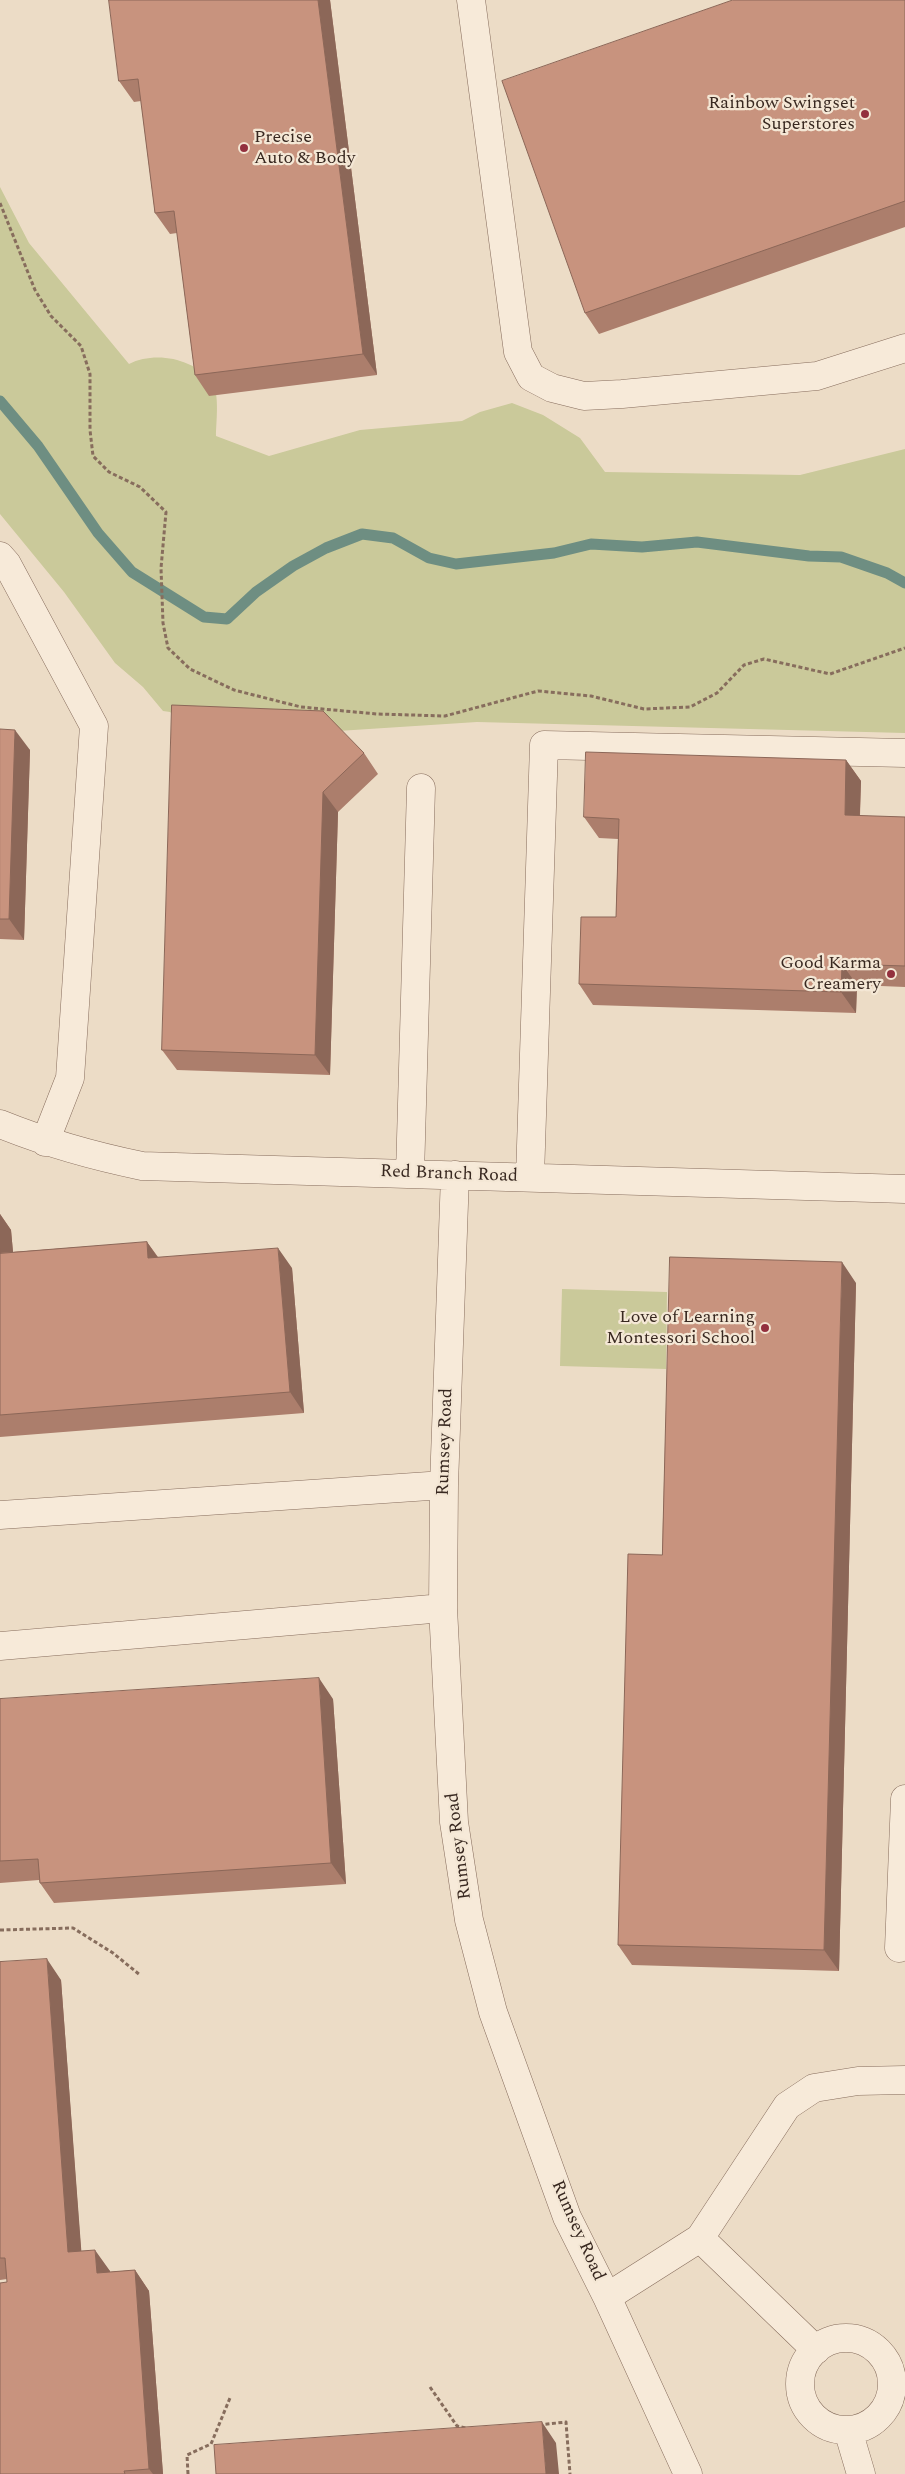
<!DOCTYPE html>
<style>
body{margin:0}
canvas{display:block;background:#ecdcc6}
</style>
<canvas width="905" height="2474"></canvas>
<script>
const c = document.querySelector('canvas').getContext('2d');
c.lineJoin = 'round';
function fillPath(path, color) { c.fillStyle = color; c.fill(path, 'evenodd'); }
function strokePath(path, color, width, dash) { c.strokeStyle = color; c.lineWidth = width; c.lineCap = dash ? 'butt' : 'round'; c.setLineDash(dash || []); c.stroke(path); }
function write(font, color, halo, rows, align = 'center') {
  c.font = font + ' Spectral,serif'; c.lineWidth = 4.5; c.setLineDash([]); c.textBaseline = 'middle'; c.strokeStyle = halo; c.fillStyle = color; for (const [text, x, y, turn = 0] of rows) {
    c.save(); c.translate(x, y); c.rotate((+turn || 0) * Math.PI / 180); c.textAlign = isNaN(turn) ? turn : align; if (halo) c.strokeText(text, 0, 0); c.fillText(text, 0, 0); c.restore();
  }
}
const green = new Path2D(`
 M0 187 29 243 129 364C155 351 194 358 212 383 220 393 216 423 216 436L269 456 360 430 462 421 480 412 512 403 543 415 580 438 605 472 800 475 905 449V733L477 722 338 731 187 726 170 712 163 711 143 687 115 663 64 592 0 514Z
 M562 1289 667 1292 666 1369 560 1366Z`);
const stream = new Path2D(`
 M0 401 38 446 98 533 132 572 204 617 227 619 256 592 293 566 326 548 362 534 393 538 429 558 456 564 554 553 591 544 642 547 697 542 809 556 841 557 887 573 905 583`);
const path = new Path2D(`
 M0 203 35 290 51 316 81 346 90 374V430L93 456 109 472 140 487 166 512 161 568 163 623 168 648 190 669 234 690 301 707 377 714 445 716 538 691 591 696 644 709 690 707 717 693 744 665 764 659 830 674 905 648
 M0 1930 73 1928 113 1953 140 1975
 M430 2387 457 2426 466 2428
 M539 2425 566 2422 570 2474
 M188 2474 187 2455 211 2444 230 2398`);
const minor = new Path2D(`
 M471 0 518 352 531 377 552 388 584 396 622 394 817 376 905 348
 M0 556 7 564 94 726 70 1078 45 1142
 M0 1124C47 1143 93 1156 142 1166L905 1189
 M410 1174 421 788
 M455 1175 444 1485 443 1608 454 1822 469 1920 493 2012 567 2217 607 2297 688 2474
 M530 1177 544 745 905 753
 M0 1515 444 1485
 M0 1646 443 1608
 M899 1948 905 1799
 M700 2238 816 2350
 M607 2297 700 2238 787 2106 814 2088 858 2081 905 2080
 M800 2384a46 46 0 1 1 92 0a46 46 0 1 1-92 0Z
 M848 2430 861 2474`);
const wall = new Path2D(`
 M109 0H330L377 375 209 396 195 375 177 233 170 234 155 213 141 101 134 102 119 81Z
 M905 0V227L599 334 585 313Z
 M172 705 364 753 378 774 338 812 330 1075 177 1070 162 1050Z
 M0 729 30 750 24 940 0 939Z
 M846 760 861 781 860 816 905 817V987L857 985 856 1013 593 1005 579 984 616 917 618 839 599 838 584 817Z
 M0 1214 11 1230 13 1252 147 1242 158 1257 292 1268 304 1413 0 1437Z
 M856 1283 839 1971 632 1965 618 1945Z
 M0 1699H333L346 1884 54 1903 40 1883 39 1880 0 1883Z
 M0 1962 61 1980 81 2251 110 2271V2272L135 2270 149 2291 163 2474H0L7 2282V2279L0 2280Z`);
const shadedWall = new Path2D(`
 M318 0H330L377 375 363 354Z
 M15 730 30 750 24 940 9 919Z
 M846 760 861 781 859 836 845 815Z
 M323 792 338 812 330 1075 315 1055Z
 M842 964 857 985 856 1013 841 992Z
 M0 1214 11 1230 15 1274 0 1253Z
 M147 1242 161 1262 148 1258Z
 M278 1248 292 1268 304 1413 290 1392Z
 M842 1262 856 1283 839 1971 824 1950Z
 M319 1678 333 1699 346 1884 331 1863Z
 M47 1959 61 1980 83 2273 68 2252Z
 M95 2250 110 2271 111 2294 97 2273Z
 M135 2270 149 2291 163 2474H153L149 2469Z
 M542 2422 556 2443 559 2474H546Z`);
const building = new Path2D(`
 M109 0H318L363 354 195 375 174 211 155 213 138 79 119 81Z
 M733 0H905V201L585 313 502 81Z
 M172 705 323 711 364 753 323 792 315 1055 162 1050Z
 M0 729 15 730 9 919H0Z
 M586 752 846 760 845 815 905 817V966L842 964 841 992 579 984 581 917H616L619 819 584 817Z
 M147 1242 148 1258 278 1248 290 1392 0 1415V1248V1253Z
 M670 1257 842 1262 824 1950 618 1945 628 1554 662 1555Z
 M319 1678 331 1863 40 1883 38 1859 0 1861V1699Z
 M47 1959 68 2252 95 2250 97 2273 135 2270 149 2469 124 2471 125 2474H0V2283L7 2282 5 2258H0V1962Z
 M542 2422 546 2474H216L214 2445Z`);
const markers = [
 [865,114,5,"#93303e"],
 [244,148,5,"#93303e"],
 [891,974,5,"#93303e"],
 [765,1328,5,"#93303e"]
];
const poiNames = [
 ["Rainbow Swingset",855,104],
 ["Superstores",855,125],
 ["Precise",254,138,"left"],
 ["Auto & Body",254,159,"left"],
 ["Good Karma",881,964],
 ["Creamery",881,985],
 ["Love of Learning",755,1318],
 ["Montessori School",755,1339]
];
const streetNames = [
 ["Red Branch Road",449,1175,2],
 ["Rumsey Road",446,1442,-88],
 ["Rumsey Road",460,1846,-97],
 ["Rumsey Road",577,2231,66]
];
fillPath(green, '#cac99a');
strokePath(stream, '#6e8e82', 11);
strokePath(minor, '#876d5d', 29);
strokePath(path, '#876d5d', 3, [4, 2.5]);
strokePath(minor, '#f7ead9', 28);
fillPath(wall, '#ac7e6c');
fillPath(shadedWall, '#8c6758');
fillPath(building, '#c8937e');
strokePath(building, '#8c6758', 1);
for (const [x, y, r, color] of markers) { const dot = new Path2D(); dot.arc(x, y, r, 0, 2 * Math.PI); c.fillStyle = color; c.fill(dot); strokePath(dot, '#f4e7d5', 2); }
write('18px', '#382820', '#f4e7d5', poiNames, 'right');
write('18px', '#382820', '#f4e7d5', streetNames);
</script>
